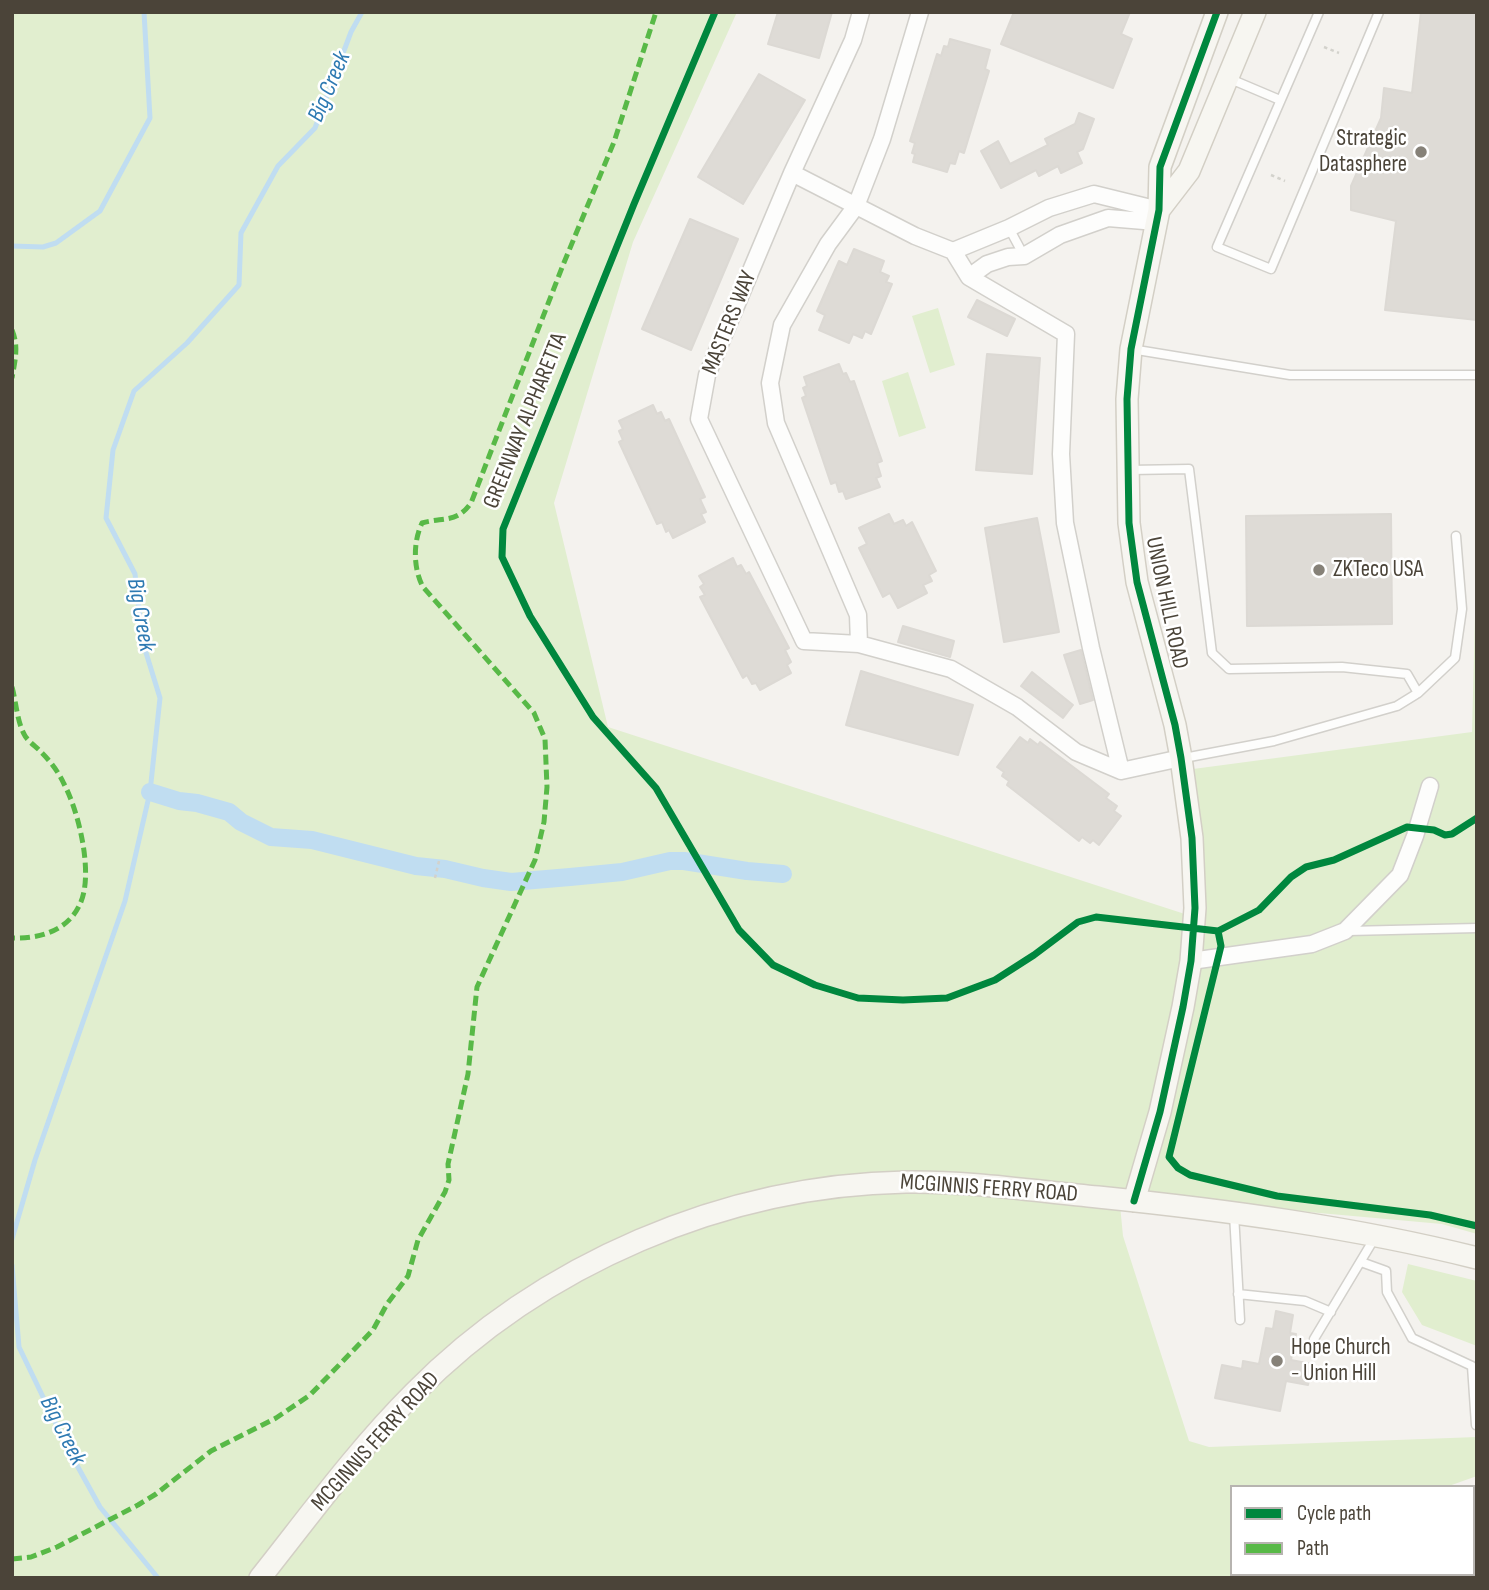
<!DOCTYPE html>
<style>
body{margin:0}
#map{position:relative;width:1489px;height:1590px;overflow:hidden;background:#f4f2ee;font-family:"Sofia Sans Condensed",sans-serif}
canvas{display:block}
.frame{position:absolute;inset:0;border:14px solid #4b4439;pointer-events:none}
.legend{position:absolute;left:1230px;top:1485px;width:245px;height:91px;box-sizing:border-box;background:#fff;border:2px solid #b7b4b0;margin:0;padding:9px 12px;list-style:none;font-size:21px;color:#4b4439}
.legend li{display:flex;align-items:center;gap:14px;height:35px}
.legend b{width:35px;border:2px solid #b7b4b0}
</style>
<div id="map">
<canvas width="1489" height="1590"></canvas>
<div class="frame"></div>
<ul class="legend">
<li><b style="height:9px;background:#00873e"></b>Cycle path</li>
<li><b style="height:9px;background:#58b947"></b>Path</li>
</ul>
</div>
<script>
const c = document.querySelector('canvas').getContext('2d');
c.lineJoin = 'round';
function fillPath(path, color) { c.fillStyle = color; c.fill(path, 'evenodd'); }
function strokePath(path, color, width, dash) { c.strokeStyle = color; c.lineWidth = width; c.lineCap = dash ? 'butt' : 'round'; c.setLineDash(dash || []); c.stroke(path); }
function write(font, color, halo, rows, align = 'center') {
  c.font = font + ' "Sofia Sans Condensed",sans-serif'; c.lineWidth = 5; c.setLineDash([]); c.textBaseline = 'middle'; c.strokeStyle = halo; c.fillStyle = color; for (const [text, x, y, turn = 0] of rows) {
    c.save(); c.translate(x, y); c.rotate((+turn || 0) * Math.PI / 180); c.textAlign = isNaN(turn) ? turn : align; if (halo) c.strokeText(text, 0, 0); c.fillText(text, 0, 0); c.restore();
  }
}
const green = new Path2D(`
 M12 12H737L633 242 554 503 608 727 1191 916 1178 771 1472 732 1477 538V1234L1442 1224 1119 1195 1123 1236 1189 1441 1209 1447 1477 1437V1476L1446 1487H1232V1574H1389L1387 1578H12Z
 M938 308 955 365 930 373 912 316Z
 M908 372 926 428 899 437 882 381Z
 M1408 1264 1477 1281V1346L1422 1325 1402 1292Z`);
const stream = new Path2D(`
 M12 246 43 247 56 243 100 211 150 118 144 12
 M12 1239 35 1160 125 901 150 792 160 698 143 643 135 574 106 518 113 450 134 391 187 343 239 285 241 233 278 166 315 128 351 32 362 12
 M12 1265 19 1347 68 1449 100 1507 158 1578`);
const canal = new Path2D(`
 M150 792 179 801 197 803 229 812 241 822 271 837 312 840 416 866 445 869 483 878 511 882 570 877 622 872 670 861H684L747 871 783 874`);
const building = new Path2D(`
 M778 12H832L819 58 768 44Z
 M1014 12H1130L1121 34 1132 39 1113 88 1001 44Z
 M1421 12H1477V320L1385 310 1396 221 1351 210V186L1381 118 1384 88 1412 93Z
 M950 39 990 50 985 69 989 71 964 153 959 151 955 164 950 163 947 172 913 162 915 154 912 153 915 143 910 141 937 54 941 56 944 46 948 47Z
 M759 74 805 100 743 204 698 177Z
 M1079 113 1094 119 1083 149 1077 152 1082 163 1061 173 1058 166 1039 176 1036 170 1001 188 981 151 998 141 1010 164 1048 145 1045 139 1075 124Z
 M690 219 738 239 691 350 642 329Z
 M854 249 884 261 880 272 889 276 886 282 892 284 871 334 865 331 862 338 853 334 849 343 819 330 825 315 817 311 839 261 847 265Z
 M977 300 1015 319 1007 336 968 317Z
 M987 354 1040 358 1032 474 976 470Z
 M839 364 843 374 846 373 850 382 854 381 882 461 877 463 881 476 876 478 880 487 846 499 843 491 839 492 836 482 831 484 802 398 806 396 803 388 807 386 804 377Z
 M653 405 657 414 661 412 665 421 669 419 705 497 700 499 706 512 701 514 705 522 673 538 669 530 666 532 662 522 657 524 619 442 623 440 619 431 623 429 619 421Z
 M889 514 894 524 903 520 906 526 912 522 936 571 929 575 932 581 923 585 927 593 898 608 890 593 883 597 859 548 867 544 859 528Z
 M1391 514 1392 624 1247 626 1246 516Z
 M1037 518 1059 632 1004 642 985 528Z
 M733 558 737 567 741 565 746 574 749 572 789 648 785 650 791 662 787 665 791 673 760 690 756 683 752 684 747 675 743 678 700 597 705 595 700 587 704 584 699 576Z
 M903 626 954 641 950 657 898 642Z
 M1081 650 1093 700 1080 704 1064 655Z
 M861 671 973 705 958 755 846 725Z
 M1032 672 1073 705 1063 718 1021 686Z
 M1020 737 1028 743 1030 739 1038 745 1040 742 1109 794 1106 798 1117 806 1114 811 1121 816 1099 845 1093 840 1090 843 1082 837 1079 841 1007 785 1009 781 1002 776 1004 772 997 767Z
 M1276 1311 1293 1315 1290 1333 1296 1334 1291 1360 1312 1364 1308 1385 1286 1381 1280 1411 1215 1398 1222 1365 1242 1369 1243 1361 1259 1364 1266 1328 1273 1329Z`);
const path = new Path2D(`
 M1324 47 1339 53
 M1271 175 1285 181
 M435 878 439 861
 M1218 931 1220 942
 M1198 1033 1212 975
 M1171 1149 1169 1157 1178 1168 1190 1175 1277 1196 1430 1215 1477 1226`);
const lane = new Path2D(`
 M1319 12 1217 247 1271 269 1379 12
 M1228 78 1280 100
 M1009 228 1024 256
 M1131 349 1290 375H1477
 M1130 470 1189 469 1212 653 1229 669 1342 667 1407 674 1418 693 1397 706 1274 741 1184 758
 M1418 693 1455 658 1462 609 1456 536
 M1348 931 1477 928
 M1234 1214 1240 1320
 M1361 1262 1386 1271 1387 1292 1412 1338 1472 1366 1476 1425
 M1238 1294 1305 1301 1331 1312
 M1314 1339 1374 1239`);
const street = new Path2D(`
 M861 12 853 40 792 173 707 375 699 419 804 641 859 644 951 669 1017 707 1076 752 1121 771 1181 758
 M792 173 915 236 953 251 969 277 1066 334 1061 454 1065 523 1091 648 1121 771
 M953 251 1009 228 1049 208 1094 194 1159 210
 M969 277 987 264 1008 257 1024 256 1060 235 1108 218 1156 222
 M859 644 858 615 776 423 770 383 782 325 828 244 856 206 882 139 920 12
 M1191 961 1312 944 1345 931 1400 875 1415 836 1430 786
 M1476 1578 1477 1576`);
const secondary = new Path2D(`
 M1159 210 1189 171 1255 12
 M1134 1201 1160 1112 1183 1007 1191 961 1195 908 1192 838 1181 758 1175 725 1137 582 1129 523 1127 399 1131 349 1159 210 1160 167 1217 12
 M260 1578C310 1515 357 1450 414 1393 541 1264 725 1185 906 1182 970 1181 1034 1191 1098 1197 1225 1210 1353 1227 1477 1258`);
const quiet = new Path2D(`
 M12 330C19 347 15 360 12 378
 M12 687C16 701 17 721 24 734 27 741 37 747 42 753 51 762 59 773 64 784 79 812 94 875 80 904 68 931 39 939 12 938
 M12 1559 31 1557 57 1547 138 1505 156 1494 211 1451 276 1418 310 1395 373 1330 387 1304 408 1276 418 1240 445 1192 449 1180 448 1164 468 1074 477 987 535 860 544 822 547 787 545 739 534 713 423 587C413 568 413 542 422 523 444 517 457 523 471 503L563 265 614 142 656 12`);
const cycleway = new Path2D(`
 M715 12 634 204 503 529 502 557 530 616 593 717 656 788 739 930 773 965 815 985 858 998 903 1000 947 998 995 980 1034 955 1078 922 1096 917 1218 931 1259 910 1291 877 1306 867 1334 860 1407 827 1434 830 1445 835 1452 834 1477 818
 M1218 931 1221 946 1169 1157 1178 1168 1190 1175 1277 1196 1430 1215 1477 1226
 M1134 1201 1160 1112 1183 1007 1191 961 1195 908 1192 838 1181 758 1175 725 1137 582 1129 523 1127 399 1131 349 1159 210 1160 167 1217 12`);
const markers = [
 [1421,152,7,"#868178"],
 [1319,570,7,"#868178"],
 [1277,1361,7,"#868178"]
];
const poiNames = [
 ["Strategic",1407,139,"right"],
 ["Datasphere",1407,165,"right"],
 ["ZKTeco USA",1333,570],
 ["Hope Church",1291,1348],
 ["- Union Hill",1291,1374]
];
const streetNames = [
 ["MASTERS WAY",730,323,-68],
 ["GREENWAY ALPHARETTA",526,421,-68],
 ["UNION HILL ROAD",1166,603,78],
 ["MCGINNIS FERRY ROAD",989,1189,4],
 ["MCGINNIS FERRY ROAD",376,1442,-48]
];
const waterNames = [
 ["Big Creek",330,87,-67],
 ["Big Creek",140,615,80],
 ["Big Creek",62,1431,63]
];
fillPath(green, '#e1eecf');
strokePath(stream, '#c0ddf1', 5);
strokePath(canal, '#c0ddf1', 18);
fillPath(building, '#dedbd6');
strokePath(building, '#dcd9d4', 2);
strokePath(lane, '#d2d0cb', 11);
strokePath(street, '#d2d0cb', 19);
strokePath(secondary, '#d3cfc5', 24);
strokePath(path, '#d3d2cc', 2.5, [3.5, 3.5]);
strokePath(lane, '#fdfdfc', 8);
strokePath(street, '#fdfdfc', 16);
strokePath(secondary, '#f7f6f1', 21);
strokePath(quiet, '#58b947', 5, [10, 5]);
strokePath(cycleway, '#00873e', 7);
for (const [x, y, r, color] of markers) { const dot = new Path2D(); dot.arc(x, y, r, 0, 2 * Math.PI); c.fillStyle = color; c.fill(dot); strokePath(dot, '#fff', 2.5); }
write('23px', '#4b4439', '#fff', poiNames, 'left');
write('23px', '#4b4439', '#fff', streetNames);
write('italic 24px', '#2e7ab2', '#fff', waterNames);
</script>
